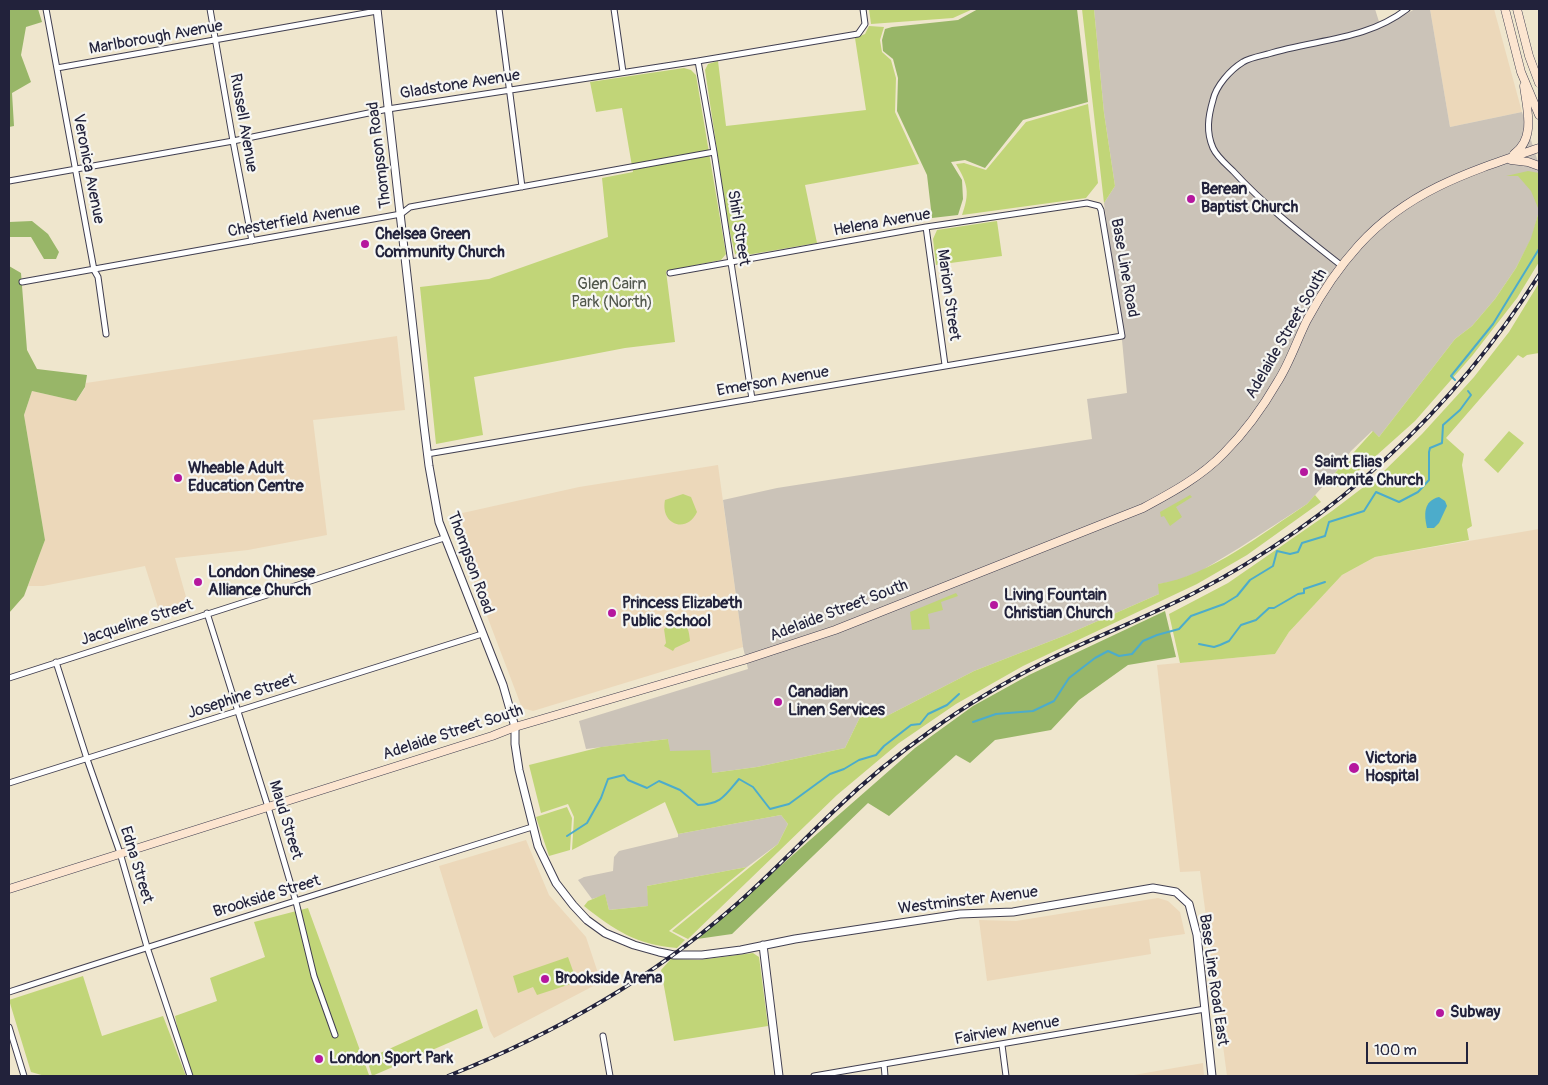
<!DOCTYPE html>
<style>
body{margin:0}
#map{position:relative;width:1548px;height:1085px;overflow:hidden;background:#efe6cd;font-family:Pangolin,sans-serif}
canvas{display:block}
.frame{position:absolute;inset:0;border:10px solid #22223b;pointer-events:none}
.scale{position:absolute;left:1366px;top:1042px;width:102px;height:22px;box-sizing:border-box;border:2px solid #22223b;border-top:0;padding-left:6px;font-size:15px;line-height:18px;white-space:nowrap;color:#22223b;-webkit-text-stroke:4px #f6f6f2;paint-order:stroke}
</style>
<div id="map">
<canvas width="1548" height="1085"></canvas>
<div class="frame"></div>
<div class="scale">100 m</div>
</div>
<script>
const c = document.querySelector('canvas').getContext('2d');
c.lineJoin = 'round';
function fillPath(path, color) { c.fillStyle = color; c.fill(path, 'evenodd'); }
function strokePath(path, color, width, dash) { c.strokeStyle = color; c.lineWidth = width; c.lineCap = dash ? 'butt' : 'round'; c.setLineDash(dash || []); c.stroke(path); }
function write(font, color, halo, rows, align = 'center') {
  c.font = font + ' Pangolin,sans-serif'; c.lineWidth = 4.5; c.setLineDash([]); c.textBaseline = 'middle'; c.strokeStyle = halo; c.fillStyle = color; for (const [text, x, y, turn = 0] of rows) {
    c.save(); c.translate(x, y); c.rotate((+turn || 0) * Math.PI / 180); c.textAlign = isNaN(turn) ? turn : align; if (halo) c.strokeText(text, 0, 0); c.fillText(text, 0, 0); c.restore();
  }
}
const built = new Path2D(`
 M1430 9H1494L1522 112 1450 127Z
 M397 336 405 410 313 420 327 535 248 550 175 558 190 611 162 620 145 566 43 586H28L45 540 24 415 32 391 76 401 85 388 86 383Z
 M718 465 743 647 533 711 522 708 449 516 579 487Z
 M1539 529V1076H1227L1200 871 1180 872 1157 665 1275 654 1289 632 1342 575 1375 557Z
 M526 840 549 895 586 937 601 982 494 1038 490 1031 439 866Z
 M1158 898 1168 901 1180 912 1185 934 1149 939 1151 954 987 981 979 920 1016 921Z
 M1203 1063 1204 1076H1128Z`);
const industrial = new Path2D(`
 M1094 9H1375L1381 28 1415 9H1430L1450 127 1522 112 1539 165V211L1532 237 1516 268 1495 299 1472 326 1455 339 1379 437 1372 431 1351 451 1335 473 1307 504 1239 548 1201 571 1176 581 1159 584V594L1066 635 974 671 881 719 863 711 845 748 757 767 712 773 669 751 668 739 586 749 579 721 748 669 743 647 723 500 777 488 1092 439 1087 399 1127 393 1122 340 1104 203 1115 186 1104 113Z
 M781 815 788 824 778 844 747 867 647 886 649 906 609 910 605 895 592 899 578 880 584 877 613 871 614 857 619 851 678 837V834Z`);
const green = new Path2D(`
 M869 9H973L953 18 871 24Z
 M1082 9H1094L1104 113 1115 186 1104 203Z
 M869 26 884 27 880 40 882 52 891 60 896 78 895 112 919 164 805 185 817 243 741 256 735 254 728 224 705 70 708 64 718 61 726 126 866 110 855 38 865 34Z
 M684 68 691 70 696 75 726 254 721 260 666 271 675 342 625 348 474 377 483 435 436 444 420 287 489 279 608 237 602 178 633 172 622 108 596 112 590 82Z
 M1088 104 1098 183 1086 198 962 215C970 193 968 184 956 164L964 163 986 170 1026 122Z
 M1528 171 1539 173 1538 208 1531 191 1518 176H1506Z
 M1539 211V262L1517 298 1472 356 1415 421 1368 463 1338 487 1335 483 1339 478 1335 473 1373 431 1379 437 1455 339 1472 326 1495 299 1516 268 1531 238Z
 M997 221 1002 256 936 265 933 239 937 230Z
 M1539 283V353L1527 355 1523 358 1518 355 1446 438 1464 454 1462 465 1472 526 1467 529 1469 540 1375 557 1342 575 1289 632 1275 654 1180 663 1169 614 1228 583 1332 511 1382 473 1422 434 1474 377 1509 332Z
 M1509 431 1524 443 1498 473 1484 460Z
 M683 494 691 497 697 512C687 534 660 525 665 500Z
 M1190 495 1192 497 1176 507 1182 517 1170 526 1164 516 1161 517 1160 512Z
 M1315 495 1321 502 1247 555 1197 584 1023 666 956 704 899 743 837 795 688 939 672 931 778 844 788 824 781 815 678 834 665 802 572 850 574 817 568 804 541 813 529 765 601 747 668 739 670 751 710 750 712 773 757 767 845 748 863 711 881 719 974 671 1066 635 1159 594 1158 584C1210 576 1264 532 1307 504Z
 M956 593 958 596 941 602 943 610 928 614 930 629 912 630 910 612Z
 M678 621C688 623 689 631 690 641L675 648 673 651 664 646 666 643 664 629 673 622Z
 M567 807 572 818 570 850 549 856 536 817Z
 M747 867 669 931 685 940 677 948C637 945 614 930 584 906L588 901 605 894 609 910 648 906 647 886Z
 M308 908 369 1075 187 1076 175 1016 217 1001 210 978 265 957 254 922Z
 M753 953 759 957 768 1026 674 1041 661 970 671 959 699 960Z
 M568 957 577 982 537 995 533 987 518 993 513 976Z
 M83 976 102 1036 163 1016 186 1076H45L31 1072 9 1000Z
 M477 1009 483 1028 372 1076 367 1059Z`);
const forest = new Path2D(`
 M9 9H38L42 22 26 27 21 55 31 82 12 93 14 126 9 127Z
 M978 9H1077L1088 102 1023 120 985 168 965 160 951 162 962 180 963 199 958 215 932 218 927 175 897 111 898 78 893 59 883 51 882 40 885 29 892 27 958 20Z
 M32 221 48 234 59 252 56 259H44L31 237H9V222Z
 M9 266 21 273 27 350 37 369 87 375 85 387 76 401 32 391 24 415 45 540 24 596 9 613Z
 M1165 611 1176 657 1128 665 1079 700 1051 730 995 740 970 763 956 755 889 816 868 803 732 934 697 939 915 748 973 706 1029 675Z`);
const water = new Path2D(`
 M1439 497 1445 501 1447 506 1439 523 1434 528H1427C1424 515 1423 501 1439 497Z`);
const stream = new Path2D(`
 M1455 380 1451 376 1493 324 1539 249
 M1199 644 1214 647 1220 645 1229 641 1241 625 1256 620 1269 608H1274L1298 594 1304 593V589L1325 582
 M973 722 996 714 1033 711 1054 701 1069 678 1095 658 1108 651 1119 656 1132 654 1143 641 1157 635 1179 629 1191 616 1224 604 1237 596 1250 580 1273 566 1277 551 1290 554 1298 552 1302 543 1325 536 1329 522 1364 511 1376 492 1399 502 1418 492 1429 480V452L1430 448 1442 443 1443 425 1460 410 1471 395 1468 391
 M567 836 587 823 601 798 608 779 624 775 628 780 647 788 659 781 680 790 698 805C721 804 724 797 739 779L753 787 770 809 789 804 830 774 844 769 859 760 876 755 884 746 911 725 920 724 928 714 947 705 959 694`);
const minor = new Path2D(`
 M46 9 94 270 98 277 106 334
 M210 9 233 141 252 241
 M499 9 522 187
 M614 9 623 72
 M698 61 714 152 752 399
 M57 68 377 11
 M9 181 233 141 388 109 698 61 858 34 865 24 863 9
 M926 227 945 365
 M1342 266C1304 236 1266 207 1233 171 1227 165 1217 157 1213 148 1206 132 1208 117 1213 100 1216 86 1230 70 1243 62 1249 58 1260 56 1268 54 1316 39 1365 41 1407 9
 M22 282 401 214 410 207 714 152
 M427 454 1122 336 1101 210 1099 206 1087 203 926 227 670 273
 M207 613 268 807 296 902 314 976 335 1035
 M56 662 87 759 120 853 147 947 190 1076
 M9 678 444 538
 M9 783 482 634
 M9 992C183 935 358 882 532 827
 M9 1027 24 1076
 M603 1036 610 1076
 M1002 1045 1006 1076
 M884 1064 885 1076
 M814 1076 1205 1009`);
const tertiary = new Path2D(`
 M377 9 424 426 429 466 439 522 503 685 515 727V744L519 770 538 846 556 883 573 905 587 920 605 933 634 945 659 952 674 955H702L741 950 795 939 960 914 1013 912 1153 888 1176 892 1189 904 1197 935 1212 1076
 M763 945 779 1076`);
const secondary = new Path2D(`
 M1505 9 1521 72 1539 115
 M1517 9 1529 56 1539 83
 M1514 154C1536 138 1527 109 1524 86
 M1511 160 1528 162 1539 166
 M9 889 492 736 515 727 744 660 835 630 1143 508C1171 493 1201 477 1224 453 1245 432 1263 407 1278 381 1290 362 1297 340 1307 320 1321 294 1339 267 1359 245 1409 190 1471 171 1539 148`);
const rail = new Path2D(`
 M448 1076C551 1035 647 982 731 909 768 877 801 842 836 809 866 780 898 754 932 730 969 703 1009 680 1050 659 1097 636 1147 617 1194 593 1336 520 1454 409 1539 275`);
const markers = [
 [1191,199,5,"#b5179e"],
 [365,244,5,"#b5179e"],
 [1304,472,5,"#b5179e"],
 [178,478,5,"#b5179e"],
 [198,582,5,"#b5179e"],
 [994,605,5,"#b5179e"],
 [612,613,5,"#b5179e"],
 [778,702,5,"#b5179e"],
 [1354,768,6,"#b5179e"],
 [545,979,5,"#b5179e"],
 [1440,1013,5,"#b5179e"],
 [319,1059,5,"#b5179e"]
];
const streetNames = [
 ["Marlborough Avenue",156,38,-10],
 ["Gladstone Avenue",460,85,-9],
 ["Russell Avenue",243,123,80],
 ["Thompson Road",380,155,-97],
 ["Veronica Avenue",88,169,79],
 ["Chesterfield Avenue",294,221,-10],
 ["Helena Avenue",882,223,-10],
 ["Shirl Street",738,228,81],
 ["Base Line Road",1124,268,80],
 ["Marion Street",948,295,82],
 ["Adelaide Street South",1287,334,-60],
 ["Emerson Avenue",773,382,-10],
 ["Thompson Road",470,563,70],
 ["Adelaide Street South",839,611,-21],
 ["Jacqueline Street",137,623,-18],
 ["Josephine Street",242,697,-18],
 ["Adelaide Street South",453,733,-18],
 ["Maud Street",285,820,73],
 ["Edna Street",136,865,73],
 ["Brookside Street",267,897,-17],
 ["Westminster Avenue",968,901,-7],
 ["Base Line Road East",1213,980,82],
 ["Fairview Avenue",1007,1031,-10]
];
const poiNames = [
 ["Berean",1201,190],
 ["Baptist Church",1201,208],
 ["Chelsea Green",375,235],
 ["Community Church",375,253],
 ["Saint Elias",1314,463],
 ["Maronite Church",1314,481],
 ["Wheable Adult",188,469],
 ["Education Centre",188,487],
 ["London Chinese",208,573],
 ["Alliance Church",208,591],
 ["Living Fountain",1004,596],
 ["Christian Church",1004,614],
 ["Princess Elizabeth",622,604],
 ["Public School",622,622],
 ["Canadian",788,693],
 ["Linen Services",788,711],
 ["Victoria",1365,759],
 ["Hospital",1365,777],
 ["Brookside Arena",555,979],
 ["Subway",1450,1013],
 ["London Sport Park",329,1059]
];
const parkNames = [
 ["Glen Cairn",612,285],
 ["Park (North)",612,303]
];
fillPath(built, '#ecd8ba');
fillPath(industrial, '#cbc3b8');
fillPath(green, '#c1d578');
fillPath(forest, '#98b668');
fillPath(water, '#4caccb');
strokePath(stream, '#4caccb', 2);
strokePath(minor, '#413f51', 7);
strokePath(tertiary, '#413f51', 9);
strokePath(secondary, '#413f51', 9);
strokePath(minor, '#fff', 5);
strokePath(tertiary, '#fff', 7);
strokePath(secondary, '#fce5d0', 8);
strokePath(rail, '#22223b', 4);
strokePath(rail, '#f6f6f2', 2, [5.5]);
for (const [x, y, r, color] of markers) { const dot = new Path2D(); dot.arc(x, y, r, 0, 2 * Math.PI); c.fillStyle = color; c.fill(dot); strokePath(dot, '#f6f6f2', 2); }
write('16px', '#22223b', '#f6f6f2', streetNames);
write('bold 16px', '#22223b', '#f6f6f2', poiNames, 'left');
write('16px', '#52584d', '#f6f6f2', parkNames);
</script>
